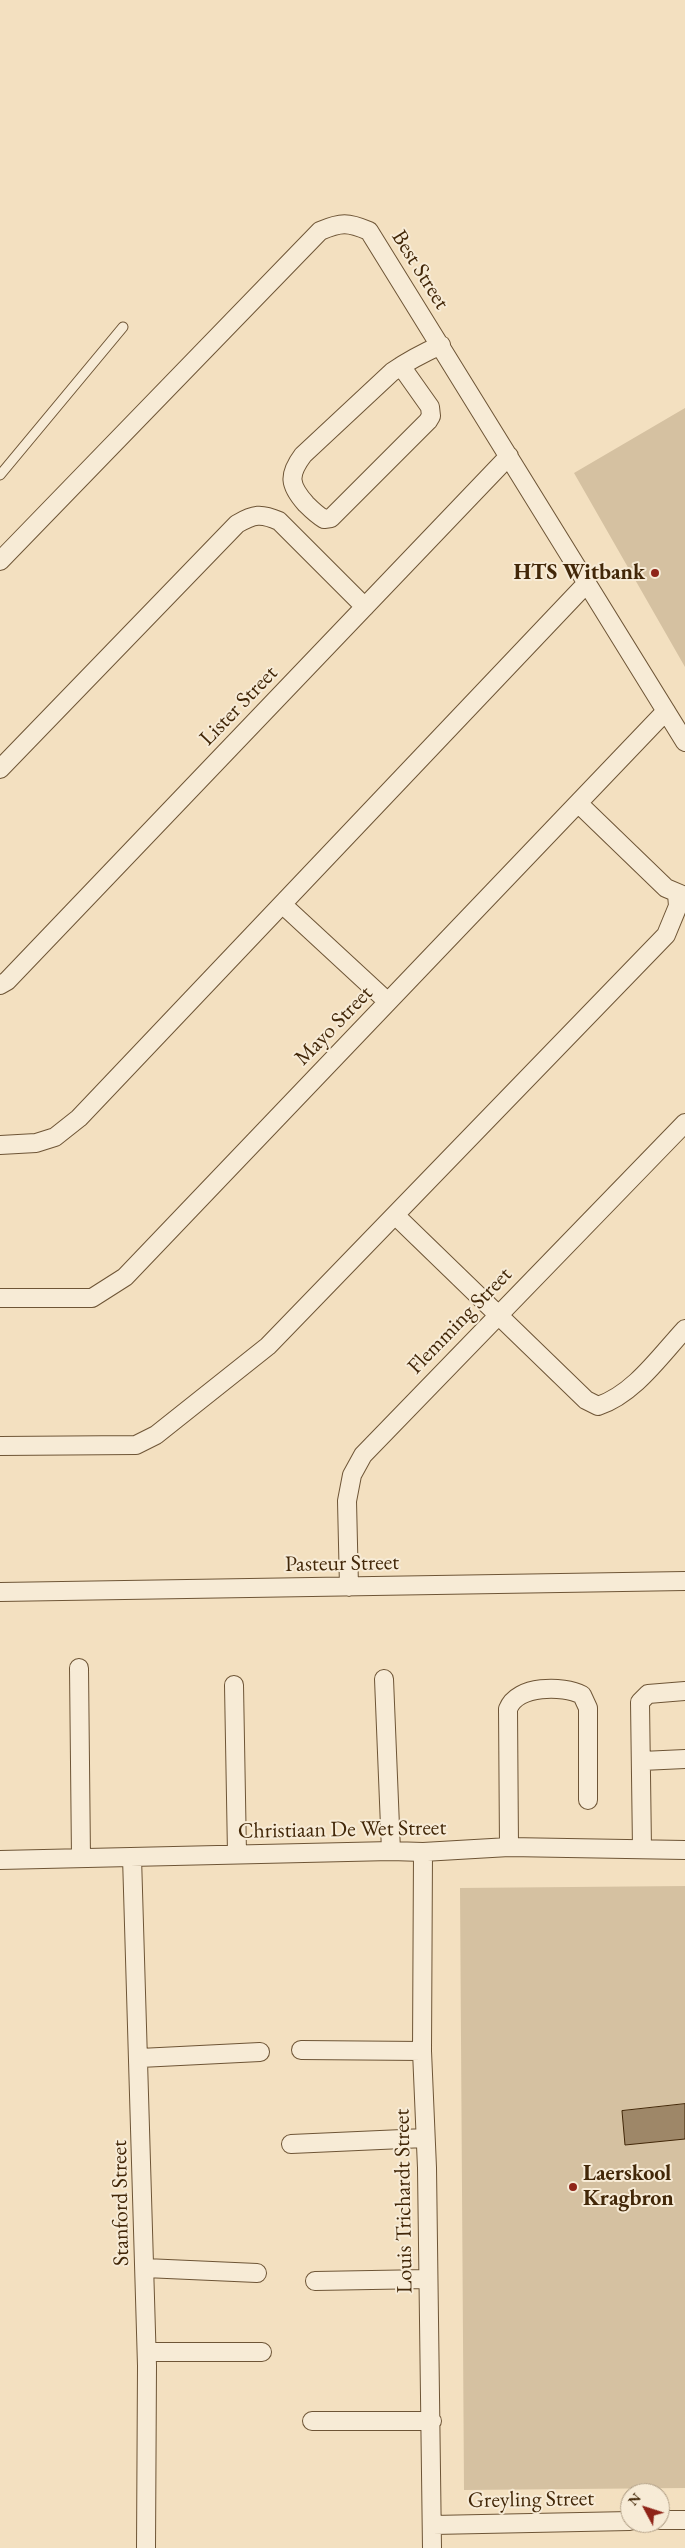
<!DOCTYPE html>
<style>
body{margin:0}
#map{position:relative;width:685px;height:2548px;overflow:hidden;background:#f3e0c0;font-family:"EB Garamond",serif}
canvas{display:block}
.north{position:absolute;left:620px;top:2483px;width:50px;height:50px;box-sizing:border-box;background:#f7ebd6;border:1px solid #af9d84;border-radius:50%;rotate:310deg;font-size:14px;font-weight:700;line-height:20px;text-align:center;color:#422708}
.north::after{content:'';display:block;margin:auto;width:18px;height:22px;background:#8f2418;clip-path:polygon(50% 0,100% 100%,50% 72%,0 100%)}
</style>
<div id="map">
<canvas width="685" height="2548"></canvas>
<div class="north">N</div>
</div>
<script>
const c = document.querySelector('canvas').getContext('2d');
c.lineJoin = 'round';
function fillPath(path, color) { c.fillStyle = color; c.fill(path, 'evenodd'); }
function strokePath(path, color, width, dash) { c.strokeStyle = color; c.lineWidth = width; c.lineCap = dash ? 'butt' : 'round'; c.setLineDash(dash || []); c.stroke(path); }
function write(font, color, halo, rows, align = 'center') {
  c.font = font + ' "EB Garamond",serif'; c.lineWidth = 4; c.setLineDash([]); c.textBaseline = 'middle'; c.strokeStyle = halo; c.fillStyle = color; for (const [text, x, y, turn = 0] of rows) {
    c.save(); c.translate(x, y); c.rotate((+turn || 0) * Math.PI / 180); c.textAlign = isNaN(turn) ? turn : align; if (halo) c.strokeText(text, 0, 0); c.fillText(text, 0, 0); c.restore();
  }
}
const green = new Path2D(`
 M685 408V667L574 473Z
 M685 1886V2488L464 2490 460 1888Z`);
const building = new Path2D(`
 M685 2104V2139L625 2145 622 2111Z`);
const lane = new Path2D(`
 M0 475 123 327`);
const street = new Path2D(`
 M401 366 430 407 431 416 428 421 331 518 324 519C317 515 312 510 306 504 289 485 288 475 303 455L392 372C408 361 423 353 441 345
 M0 561 320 231C341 222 348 222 369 231L685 742
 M0 769 237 524C254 514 261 513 279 521L365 607
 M578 803 666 888 685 896
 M282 904 388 1002
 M0 985 7 981 509 456
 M0 1145 36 1143 55 1137 79 1118 587 583
 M395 1215 586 1400 598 1406C634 1394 660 1356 685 1329
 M0 1298H92L125 1277 666 711
 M0 1446 136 1445 156 1435 268 1346 666 935 678 906 677 894
 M349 1587 347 1501 352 1475 363 1455 685 1123
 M0 1592 685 1581
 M79 1668 81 1858
 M384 1679 391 1851
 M234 1685 237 1854
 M642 1761 685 1759
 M509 1847 508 1709C517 1685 563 1685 582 1695L588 1708V1800
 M642 1849 640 1702 648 1694 685 1691
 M423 1852 422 2051 427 2168 432 2548
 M132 1857 147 2366 146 2548
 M0 1860 391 1851 423 1852 509 1847 685 1850
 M301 2050 422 2051
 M140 2058 260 2052
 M291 2144 425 2138
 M145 2268 257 2273
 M315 2281 428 2279
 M147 2352H262
 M312 2421H432
 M660 2520H685
 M433 2525 630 2521`);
const markers = [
 [655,573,5,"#8f2418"],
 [573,2187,5,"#8f2418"]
];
const streetNames = [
 ["Best Street",420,270,58],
 ["Lister Street",239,706,-46],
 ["Mayo Street",334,1026,-46],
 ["Flemming Street",460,1321,-46],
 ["Pasteur Street",342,1564,-1],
 ["Christiaan De Wet Street",342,1830,-1],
 ["Louis Trichardt Street",404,2201,-91],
 ["Stanford Street",121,2203,-91],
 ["Greyling Street",531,2500,-1]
];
const poiNames = [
 ["HTS Witbank",645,573],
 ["Laerskool",583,2174,"left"],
 ["Kragbron",583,2199,"left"]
];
fillPath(green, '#d5c1a1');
fillPath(building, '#9e8768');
strokePath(building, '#422708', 1);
strokePath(lane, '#6e5536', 11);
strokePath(street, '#6e5536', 20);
strokePath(lane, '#f7ebd6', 9);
strokePath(street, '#f7ebd6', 18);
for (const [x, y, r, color] of markers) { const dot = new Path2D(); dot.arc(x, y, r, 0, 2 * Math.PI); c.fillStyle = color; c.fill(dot); strokePath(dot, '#f7ebd6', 2); }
write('22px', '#422708', '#f7ebd6', streetNames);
write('bold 22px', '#422708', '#f7ebd6', poiNames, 'right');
</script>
